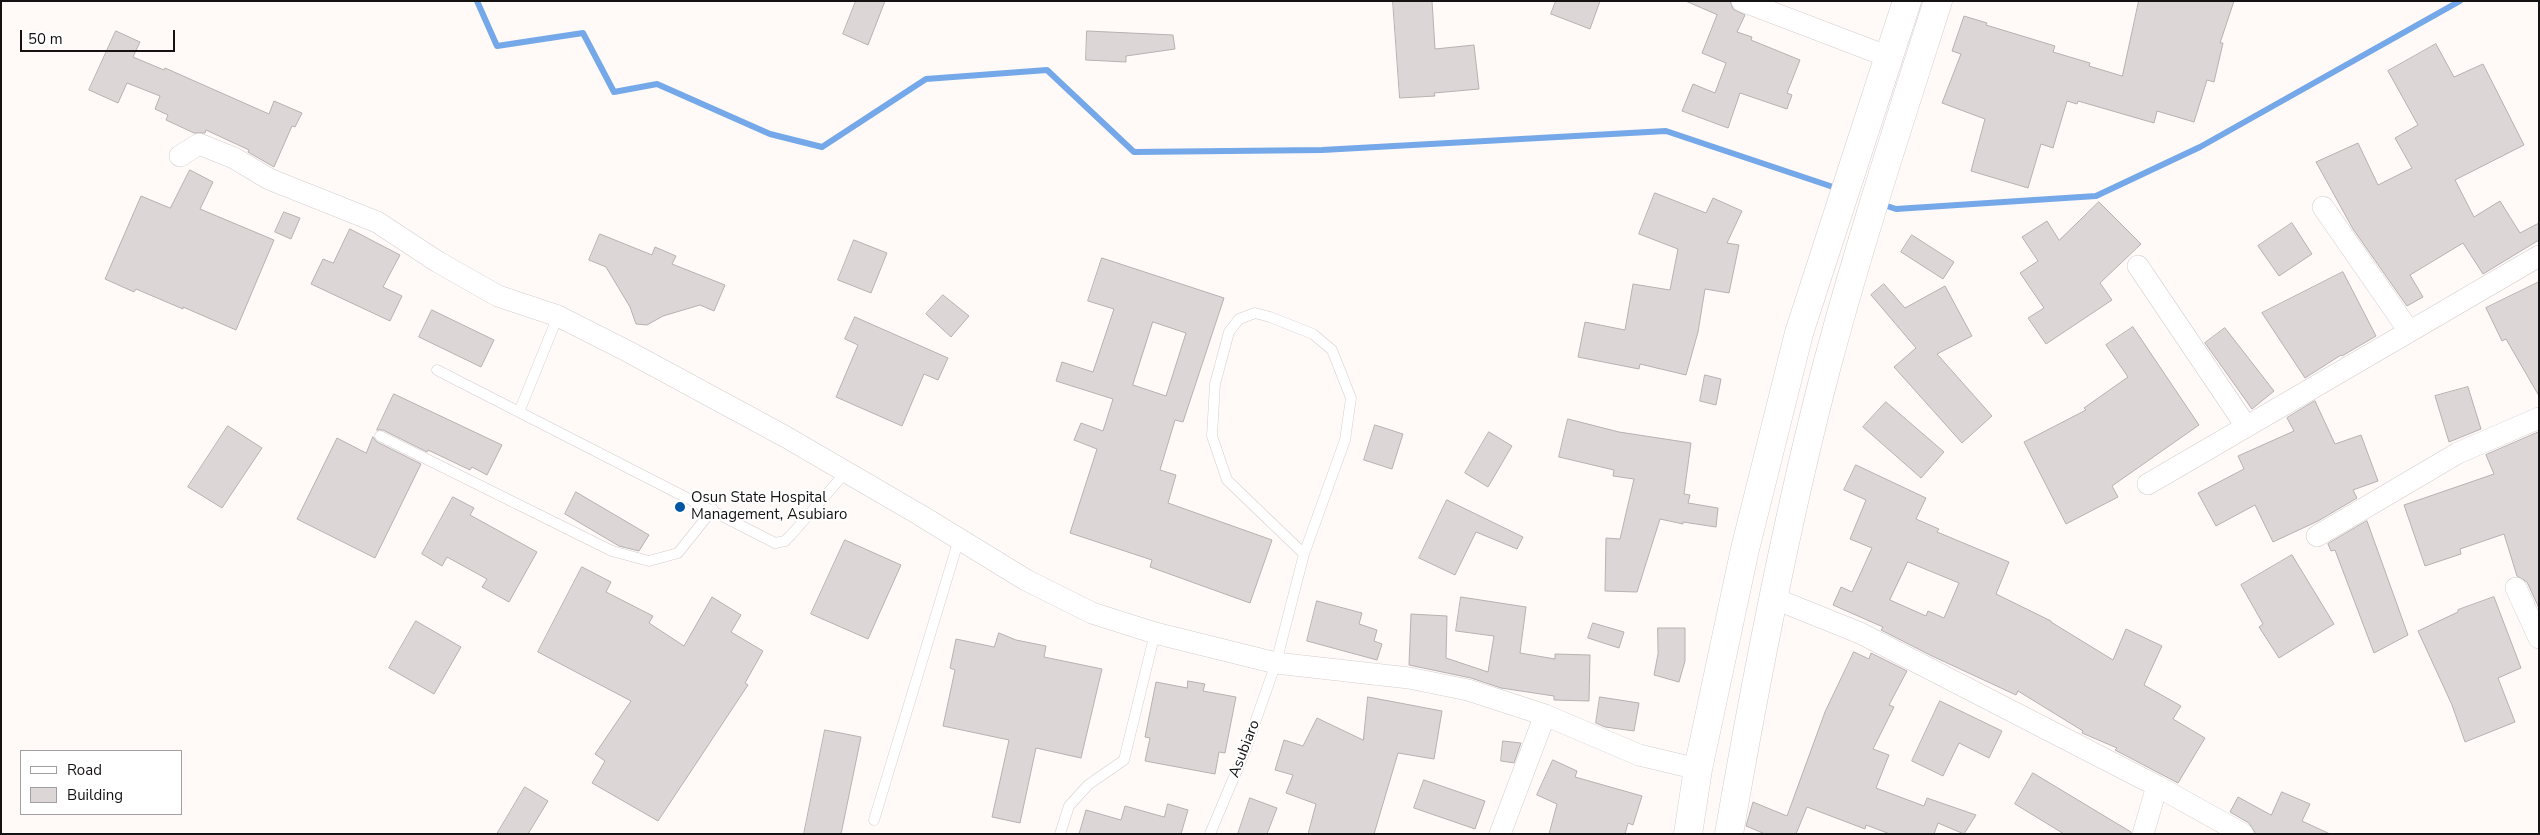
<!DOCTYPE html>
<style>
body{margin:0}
#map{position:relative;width:2540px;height:835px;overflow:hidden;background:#fff9f8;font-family:"Nunito Sans",sans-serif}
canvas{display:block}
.frame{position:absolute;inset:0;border:2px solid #141212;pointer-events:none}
.legend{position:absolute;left:20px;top:750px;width:162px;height:65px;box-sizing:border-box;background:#fff;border:1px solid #a1a0a0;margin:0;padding:6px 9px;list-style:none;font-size:15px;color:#141212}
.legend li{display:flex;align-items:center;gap:10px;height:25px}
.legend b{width:25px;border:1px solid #a1a0a0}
.scale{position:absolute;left:20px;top:30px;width:155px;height:22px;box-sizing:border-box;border:2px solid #141212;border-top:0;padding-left:6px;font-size:15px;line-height:18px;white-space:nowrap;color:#141212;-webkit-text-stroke:4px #fff;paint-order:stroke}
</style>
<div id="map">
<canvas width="2540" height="835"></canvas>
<div class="frame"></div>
<ul class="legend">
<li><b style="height:6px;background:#fff"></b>Road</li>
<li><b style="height:14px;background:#dcd6d6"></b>Building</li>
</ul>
<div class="scale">50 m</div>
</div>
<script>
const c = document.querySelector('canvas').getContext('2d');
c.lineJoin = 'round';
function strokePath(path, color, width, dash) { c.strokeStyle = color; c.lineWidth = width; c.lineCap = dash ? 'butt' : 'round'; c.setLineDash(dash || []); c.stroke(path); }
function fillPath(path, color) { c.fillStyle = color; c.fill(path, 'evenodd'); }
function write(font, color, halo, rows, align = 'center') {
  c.font = font + ' "Nunito Sans",sans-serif'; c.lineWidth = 4; c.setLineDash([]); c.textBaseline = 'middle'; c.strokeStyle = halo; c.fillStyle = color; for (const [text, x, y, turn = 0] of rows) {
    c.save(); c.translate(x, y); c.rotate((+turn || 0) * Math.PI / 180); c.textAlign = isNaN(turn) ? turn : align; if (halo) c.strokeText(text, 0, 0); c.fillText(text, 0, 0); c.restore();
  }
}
const stream = new Path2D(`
 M477 1 497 46 583 33 614 92 657 84 770 134 822 147 926 79 1047 70 1134 152 1322 150 1666 131 1839 189
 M1881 204 1896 209 2096 196 2200 147 2460 1`);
const building = new Path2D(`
 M856 1H885L868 45 843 34Z
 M1393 1H1432L1435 49 1474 45 1479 89 1434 93 1435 96 1400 98Z
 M1556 1H1600L1590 29 1551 14Z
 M1686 1H1730L1733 9 1745 15 1737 32 1752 37 1751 40 1800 60 1787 93 1792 95 1787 109 1740 93 1728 128 1682 111 1693 84 1715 93 1726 63 1702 53 1717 15Z
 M2139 1H2234L2220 43H2223L2214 82 2207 80 2194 122 2157 111 2154 123 2078 101 2077 104 2067 101 2053 148 2041 144 2028 188 1971 171 1985 119 1942 103 1961 54 1952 51 1964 16 1987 23 1986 25 2055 46 2053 52 2090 63 2089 66 2122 76Z
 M116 31 140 42 133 57 164 70 165 68 269 114 274 101 302 113 295 127 292 126 274 167 248 152 249 150 206 130 205 133H194L166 120 168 115 155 109 160 96 127 83 118 103 89 90Z
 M1087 31 1173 35 1175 49 1126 56V62L1086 60Z
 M2436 44 2454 77 2483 64 2524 145 2455 180 2474 217 2500 201 2520 233 2539 223V240L2483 274 2463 243 2410 275 2423 297 2407 306 2353 229 2316 162 2358 143 2378 185 2412 168 2395 138 2418 125 2388 71Z
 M190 170 213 182 200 209 274 240 236 330 183 307V309L136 289 134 292 105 279 141 196 170 208Z
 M1655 193 1706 213 1713 198 1742 211 1727 243 1739 245 1729 293 1705 289 1698 332 1686 375 1640 364 1639 369 1578 357 1585 322 1625 330 1633 284 1670 290 1678 249 1639 234Z
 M2099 202 2141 244 2100 283 2112 300 2046 344 2028 318 2044 308 2020 273 2038 261 2022 237 2047 221 2059 240Z
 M284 212 300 218 291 239 275 232Z
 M2292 223 2312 254 2279 276 2258 246Z
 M350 229 400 255 383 287 402 296 390 321 311 284 323 259 333 263Z
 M600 234 652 255 655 247 676 256 672 264 725 285 714 311 700 305 663 316 647 325 636 324 630 307 606 267 589 260Z
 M1912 235 1954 262 1943 279 1901 252Z
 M854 240 887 253 871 293 838 280Z
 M1102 258 1224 298 1183 422 1175 420 1160 470 1176 475 1168 503 1272 540 1250 603 1150 567 1152 560 1070 533 1097 449 1074 440 1081 423 1103 431 1113 399 1056 381 1062 362 1093 372 1114 309 1088 301ZM1153 322 1186 333 1166 396 1133 385Z
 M2343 272 2376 336 2342 356 2341 355 2305 378 2262 313Z
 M2539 282V396L2506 339 2502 341 2486 308Z
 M1884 284 1905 308 1945 286 1972 336 1937 354 1992 416 1962 443 1894 367 1916 348 1871 295Z
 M943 295 969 316 951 337 926 314Z
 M432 310 494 340 481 367 419 337Z
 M855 317 948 358 938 380 924 374 902 426 836 397 858 345 845 339Z
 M2133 327 2199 425 2112 486 2118 497 2066 524 2024 442 2086 410 2084 408 2128 377 2106 345Z
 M2225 328 2274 391 2252 409 2205 343Z
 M1705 375 1721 379 1716 405 1700 401Z
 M2468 387 2481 429 2449 442 2435 396Z
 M394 394 502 445 487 475 472 467 470 470 428 450 427 452 383 430H377Z
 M2315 401 2335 444 2361 435 2378 481 2353 490 2357 498 2318 521 2273 542 2255 505 2216 526 2198 493 2244 469 2238 456 2294 431 2287 418Z
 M1886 402 1944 452 1921 478 1863 427Z
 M1568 419 1619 432 1691 443 1684 494 1690 495 1688 503 1718 508 1716 527 1683 522V524L1660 519 1637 592 1605 591 1606 538 1620 539 1634 479 1613 476 1614 470 1559 457Z
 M1375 425 1403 434 1392 469 1364 460Z
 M228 426 262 448 222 508 188 487Z
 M1489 432 1512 446 1488 487 1465 473Z
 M2539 432V608L2527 582 2517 576 2504 534 2460 549 2461 554 2425 566 2404 505 2494 474 2486 455Z
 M373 437 377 442 421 464 375 558 297 519 337 438 366 453Z
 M1856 465 1926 498 1916 519 1939 529 1937 532 2009 562 1996 594 2051 621V622L2113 660 2126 629 2162 646 2144 685 2181 706 2173 719 2205 738 2178 783 2115 750 2117 748 2082 733 2083 731 2018 691 2016 695 1932 656 1881 630 1883 627 1833 605 1841 587 1852 592 1872 548 1850 539 1866 500 1844 490ZM1908 562 1959 583 1944 618 1928 611 1926 616 1890 600Z
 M576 492 649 535 639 551 619 546 565 514Z
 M453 497 474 508 470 515 537 552 509 602 482 587 487 579 447 557 442 566 422 554Z
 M1447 500 1523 537 1517 549 1476 532 1455 575 1419 558Z
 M2367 521 2408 635 2374 653 2335 550 2331 551 2328 544Z
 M845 540 901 565 868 639 811 614Z
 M2292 555 2334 624 2279 658 2259 627 2263 624 2241 585Z
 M582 567 611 582 606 592 653 616 649 623 684 646 712 597 741 615 731 632 763 651 745 683 748 685 658 821 592 783 605 761 595 754 631 701 538 652Z
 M1461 597 1526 607 1520 653 1555 659V654L1590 655 1589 701 1554 700V696L1501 688 1471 678 1409 665 1411 614 1447 616 1446 658 1488 672 1494 636 1456 631Z
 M2494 597 2521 668 2498 678 2515 722 2465 742 2452 705 2418 631 2458 612V610Z
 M1317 601 1362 613 1359 624 1377 630 1374 641 1382 644 1377 660 1307 641Z
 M416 621 461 647 434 694 389 668Z
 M1593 623 1624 632 1619 648 1588 638Z
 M1658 628H1685V661L1679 682 1654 675 1658 654Z
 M999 633 1016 640 1046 646 1044 657 1102 669 1081 758 1036 748 1020 823 992 817 1009 740 943 726 955 670 950 668 956 639 994 647Z
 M1854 652 1869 659 1871 653 1907 671 1889 705 1894 707 1873 749 1889 755 1876 788 1924 806 1927 798 1976 815 1964 834 1938 823 1934 834H1890L1866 825 1865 829 1807 807 1796 834H1765L1746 826 1753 802 1787 816 1825 712Z
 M1188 681 1205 684 1203 691 1236 697 1225 753 1219 752 1215 774 1145 761 1150 738 1145 737 1156 682 1187 688Z
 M1368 697 1442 711 1434 759 1398 753 1374 834H1308L1316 804 1286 793 1293 775 1275 770 1284 740 1303 746 1317 718 1363 740Z
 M1600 697 1639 703 1634 731 1605 727 1596 723Z
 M1940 701 2002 731 1989 758 1959 743 1943 776 1912 761Z
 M825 730 861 737 841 834H804Z
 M1503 741 1521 743 1514 763 1501 761Z
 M1553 760 1577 771 1575 777 1642 796 1633 825 1628 823 1625 834H1549L1557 804 1537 795Z
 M2033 773 2131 832V834H2064L2015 804Z
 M1424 780 1485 801 1475 829 1414 808Z
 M525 787 548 801 528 834H497Z
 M2282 792 2310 804 2302 821 2330 834H2256L2249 823 2230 812 2238 797 2271 815Z
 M1250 798 1277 808 1267 834H1238Z
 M1168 804 1188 810 1181 834H1079L1086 810 1121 820 1125 806 1164 817Z`);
const lane = new Path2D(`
 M437 370 775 543 785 541 791 535 846 472
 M519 412 558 316
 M380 436 612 551 649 561 678 553 713 509
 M874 820 959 539
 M1060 834 1069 806 1088 785 1124 760 1155 633
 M1210 834 1245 751 1276 663 1304 554 1345 440 1351 398 1332 350 1313 334 1270 317 1255 313 1239 319 1229 332 1215 384 1212 436 1227 480 1304 554`);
const street = new Path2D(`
 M1742 1 1889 57
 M180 156 199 144 234 158 269 179 377 222 438 262 498 296 558 316 629 352 786 437 920 515 1026 580 1092 613 1155 633 1276 663 1409 678 1468 690 1545 715 1639 755 1698 769
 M2323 207 2409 331
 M2138 266 2246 426
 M2148 484 2539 256
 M2317 536 2458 453 2539 418
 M2516 588 2539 638
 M1773 598 1860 633 2157 786 2243 834
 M1500 834 1545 715
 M2143 834 2157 786`);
const primary = new Path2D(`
 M1688 834 1698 769 1745 549 1799 333 1907 1
 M1729 834C1756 678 1786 522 1826 369 1859 245 1899 123 1938 1`);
const markers = [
 [680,507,6,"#0156a4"]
];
const poiNames = [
 ["Osun State Hospital",691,498],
 ["Management, Asubiaro",691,515]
];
const streetNames = [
 ["Asubiaro",1245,749,-69]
];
strokePath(stream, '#74a8e8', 6);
fillPath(building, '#dcd6d6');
strokePath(building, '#b7b1b1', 1);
strokePath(lane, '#d4cece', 11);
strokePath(street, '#d4cece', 22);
strokePath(primary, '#d4cece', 29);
strokePath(lane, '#fff', 10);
strokePath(street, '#fff', 21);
strokePath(primary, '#fff', 28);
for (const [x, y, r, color] of markers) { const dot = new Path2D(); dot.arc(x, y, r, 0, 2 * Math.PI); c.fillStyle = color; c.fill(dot); strokePath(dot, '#fff', 2); }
write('15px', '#141212', '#fff', poiNames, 'left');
write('15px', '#141212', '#fff', streetNames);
</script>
